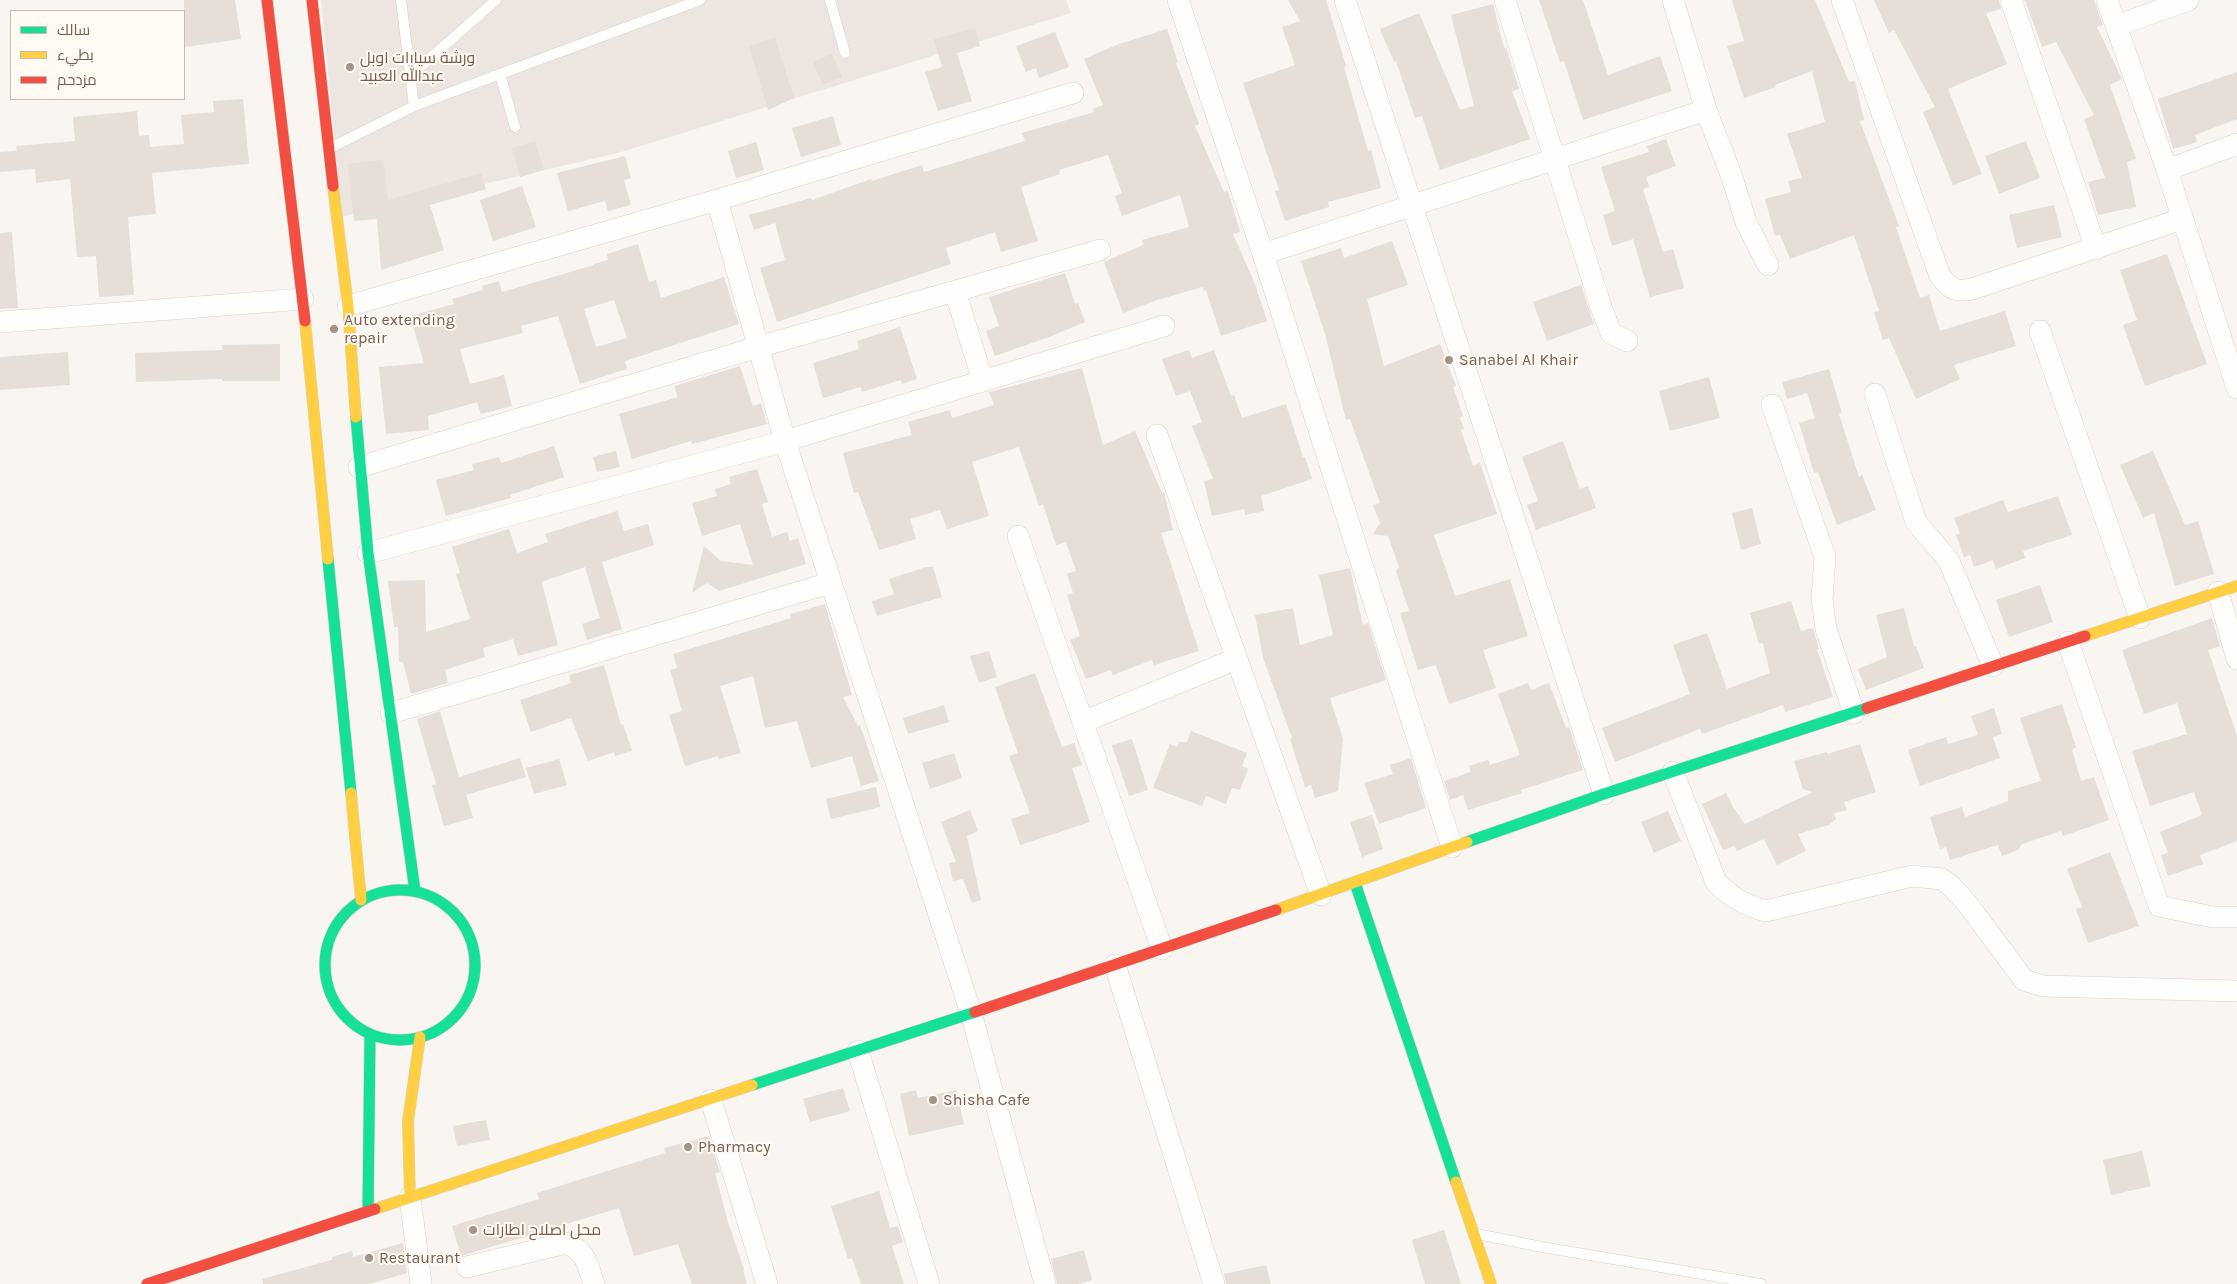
<!DOCTYPE html>
<meta charset="utf-8">
<style>
body{margin:0}
#map{position:relative;width:2237px;height:1284px;overflow:hidden;background:#f9f5f0;font-family:Karla,Cairo,sans-serif}
canvas{display:block}
.legend{position:absolute;left:10px;top:10px;width:175px;height:90px;box-sizing:border-box;background:#fffaf3;border:1px solid #cabbb1;margin:0;padding:6px 9px;list-style:none;font-size:15px;color:#7a5c4d}
.legend li{display:flex;align-items:center;gap:10px;height:25px}
.legend b{width:25px;border:1px solid #cabbb1}
</style>
<div id="map">
<canvas width="2237" height="1284"></canvas>
<ul class="legend">
<li><b style="height:6px;background:#16e098"></b>سالك</li>
<li><b style="height:6px;background:#ffcf43"></b>بطيء</li>
<li><b style="height:6px;background:#f24e42"></b>مزدحم</li>
</ul>
</div>
<script>
const c = document.querySelector('canvas').getContext('2d');
c.lineJoin = 'round';
function fillPath(path, color) { c.fillStyle = color; c.fill(path, 'evenodd'); }
function strokePath(path, color, width, dash) { c.strokeStyle = color; c.lineWidth = width; c.lineCap = dash ? 'butt' : 'round'; c.setLineDash(dash || []); c.stroke(path); }
function write(font, color, halo, rows, align = 'center') {
  c.font = font + ' Karla,Cairo,sans-serif'; c.lineWidth = 4; c.setLineDash([]); c.textBaseline = 'middle'; c.strokeStyle = halo; c.fillStyle = color; for (const [text, x, y, turn = 0] of rows) {
    c.save(); c.translate(x, y); c.rotate((+turn || 0) * Math.PI / 180); c.textAlign = isNaN(turn) ? turn : align; if (halo) c.strokeText(text, 0, 0); c.fillText(text, 0, 0); c.restore();
  }
}
const industrial = new Path2D(`
 M321 0H1066L1071 13 618 153 342 217Z`);
const building = new Path2D(`
 M184 0H235L241 39 184 47Z
 M1288 0H1326L1346 66 1344 67 1368 151 1371 150 1381 188 1328 202 1329 207 1285 221 1275 191 1279 190 1243 83 1295 65 1282 27 1300 21Z
 M1539 0H1583L1608 75 1660 56 1672 91 1583 120 1564 61 1560 62Z
 M1732 0H1815L1849 82 1855 81 1864 120 1860 121 1899 226 1896 227 1920 298 1929 295 1940 331 2005 311 2016 346 1954 365 1960 379 1916 399 1889 338 1883 340 1874 312 1879 311 1854 235 1790 259 1780 235 1775 236 1765 199 1791 192 1788 181 1802 178 1787 134 1825 122 1812 71 1775 85 1776 87 1744 98 1727 46 1744 41Z
 M1874 0H1999L2001 9 1986 13 2007 64 1948 89 1982 174 1953 185 1923 112 1935 107 1894 30 1889 33Z
 M2025 0H2094L2103 25 2097 27 2122 79 2110 85 2136 159 2127 162 2136 207 2098 215 2088 182 2105 178 2084 119 2094 115 2056 42 2042 47Z
 M1493 4 1504 48 1506 47 1519 89 1512 91 1530 139 1440 170 1422 116 1415 118 1396 61 1394 62 1380 29 1419 13 1460 110 1474 106 1451 15Z
 M975 28 980 46 957 53 972 101 938 111 925 72 942 67 934 39Z
 M1167 29 1178 62 1176 63 1199 124 1195 126 1224 192 1228 191 1240 232 1233 234 1255 284 1267 321 1221 336 1206 290 1204 291 1203 287 1157 300 1123 313 1104 262 1143 245 1142 240 1189 227 1180 195 1122 216 1115 196 1122 193 1108 155 1059 170 1060 174 1021 187 1038 241 1001 252 995 232 946 248 951 264 777 322 760 268 785 260 775 223 754 230 749 215 811 198 812 200 871 179 872 181 922 165 924 172 977 156 1025 141 1022 133 1094 112 1093 109 1103 105 1084 59 1119 44Z
 M1055 32 1069 67 1039 78 1036 68 1026 72 1016 46Z
 M775 38 794 98 768 110 749 46Z
 M832 54 842 77 823 85 813 62Z
 M2237 72V119L2195 135 2197 142 2173 149 2158 99Z
 M243 99 249 164 152 173 156 214 128 217 134 295 99 297 96 256 77 257 70 179 36 183 35 169 0 172V152L17 151 16 146 75 141 73 117 137 111 139 136 149 135 150 147 184 144 181 115 214 112 213 101Z
 M833 116 841 145 801 157 792 128Z
 M1666 139 1676 166 1646 177 1649 187 1643 189 1663 252 1673 249 1684 288 1650 297 1633 239 1612 246 1603 215 1615 211 1601 167 1649 152 1647 146Z
 M535 141 544 170 520 177 512 148Z
 M2026 141 2040 178 1999 194 1985 156Z
 M756 142 764 170 736 178 728 151Z
 M625 156 631 178 624 180 631 205 608 211 605 201 568 211 557 173Z
 M383 160 388 200 481 173 486 189 430 205 444 250 381 270 377 219 354 221 348 164Z
 M522 186 536 227 493 241 480 200Z
 M2054 205 2062 237 2017 248 2009 215Z
 M12 232 18 308 0 309V233Z
 M1392 241 1408 285 1367 299 1384 366 1440 344 1456 386 1453 387 1463 416 1460 418 1464 429 1461 430 1473 466 1480 463 1497 514 1434 535 1455 596 1510 579 1528 636 1483 650 1496 688 1449 704 1436 665 1418 670 1400 613 1409 611 1396 571 1399 567 1388 536 1373 534 1380 523 1373 505 1380 503 1350 419 1346 420 1325 334 1301 261 1341 248 1344 258Z
 M638 244 649 282 656 280 661 298 724 277 739 324 625 361 627 369 580 384 558 316 521 326 523 333 460 349 470 384 504 375 512 406 481 414 477 402 428 416 429 430 386 434 379 367 424 363 410 316 454 304 452 299 483 290 482 286 499 281 502 292 594 265V264L608 260 607 254ZM614 300 627 338 596 347 584 309Z
 M2167 254 2207 364 2145 386 2123 325 2137 320 2120 270Z
 M1065 273 1075 304 1078 303 1085 322 1049 337 995 356 986 331 999 326 989 297Z
 M1581 285 1594 324 1547 341 1533 302Z
 M900 327 917 379 902 384 901 380 862 392 861 387 823 398 813 363 859 349 857 341Z
 M280 344V381H222V379L136 382 135 353 222 350V345Z
 M1189 350 1192 358 1214 350 1231 396 1234 395 1242 418 1286 404 1303 457H1305L1312 479 1261 496 1264 511 1245 515 1244 509 1212 516 1204 481 1213 479 1192 426 1202 422 1190 391 1176 396 1162 359Z
 M68 352 70 385 0 390V357Z
 M740 366 753 406 761 403 767 424 692 444 691 441 632 459 619 414 678 397 674 386Z
 M1082 368 1103 445 1135 431 1162 493 1164 492 1173 530 1161 533 1199 651 1154 665 1152 660 1113 675 1111 670 1086 679 1070 640 1080 636 1067 595 1073 593 1067 574 1076 571 1066 542 1056 545 1043 504 1039 506 1019 447 972 462 989 516 947 529 940 510 910 519 916 539 879 550 858 492 854 493 843 453 912 435 908 422 950 410 952 418 994 405 989 392Z
 M1829 369 1842 413 1839 414 1859 477 1862 475 1876 510 1837 525 1818 472 1814 473 1799 423 1815 418 1807 393 1787 399 1782 382Z
 M1709 377 1720 418 1670 431 1659 391Z
 M1563 441 1580 489 1588 486 1596 508 1536 530 1527 505 1538 501 1522 457Z
 M554 446 564 477 510 495 511 498 446 516 436 480 474 470 472 464 499 457 501 463Z
 M616 451 620 467 597 472 593 457Z
 M2153 451 2185 525 2198 521 2214 574 2175 586 2154 513 2143 518 2120 465Z
 M757 469 768 502 762 504 772 537 787 532 790 541 798 538 806 564 719 591 707 583 692 593 704 546 721 561 753 565 740 524 702 536 692 503 717 496 715 489 731 484 729 477Z
 M2058 496 2072 535 2023 551 2025 558 1996 569 1993 560 1974 567 1970 555 1964 557 1956 535 1960 533 1954 518 2003 500 2008 512Z
 M1752 508 1761 544 1741 550 1732 513Z
 M617 511 624 531 648 524 654 545 602 562 622 629 587 640 582 624 600 618 585 567 544 581 542 583 558 645 518 656 513 639 483 648 485 657 445 670 448 683 411 694 403 662H399L398 627H394L388 581 425 580 426 632 470 619 456 574 460 573 452 547 509 529 517 553 548 542 545 534Z
 M926 567H933L942 597 877 616 872 601 894 594 889 579Z
 M1350 568 1363 625 1368 623 1386 680 1330 698 1343 739 1338 791 1315 798 1311 785 1305 787 1290 739 1292 738 1263 658 1255 615 1293 608 1300 645 1333 635 1319 575Z
 M2040 585 2053 622 2009 637 1996 600Z
 M1791 601 1801 631 1813 628 1819 649H1817L1833 697 1785 712 1783 705 1702 734 1700 729 1615 762 1602 728 1690 694 1673 645 1707 633 1727 689 1770 673 1763 643 1759 644 1750 613Z
 M825 604 852 695 843 697 858 726 860 725 879 781 861 786 852 756 811 768 797 721 765 728 753 676 720 686 741 753 719 759 718 756 685 766 669 715 682 711 670 670 677 668 673 654 791 618 790 614Z
 M1904 608 1914 647 1916 646 1924 668 1866 690 1858 669 1887 657 1876 615Z
 M2212 618 2220 646 2208 650 2237 736V841L2200 855 2203 864 2168 876 2161 855 2168 853 2160 832 2202 815 2194 792 2150 806 2132 751 2187 734 2177 703 2144 714 2122 650Z
 M989 651 997 677 979 683 970 656Z
 M604 665 621 725 623 724 632 751 615 756 614 752 588 761 571 718 531 732 520 700 571 683 569 675Z
 M1035 673 1062 747 1074 743 1082 765 1072 768 1090 822 1020 845 1011 819 1030 813 1009 756 1018 753 995 687Z
 M1528 683 1531 690 1549 683 1566 728 1569 727 1583 770 1521 790 1522 793 1468 810 1463 795 1450 800 1444 781 1471 772 1469 766 1488 760 1490 765 1520 755 1498 694Z
 M2062 704 2076 747 2072 750 2081 781 2094 777 2109 820 2063 836 2061 831 2022 844 2018 850 2002 856 1998 845 1950 860 1946 847 1940 849 1930 817 1962 807 1965 817 2008 801V791L2041 781 2020 718Z
 M944 705 949 722 908 734 903 718Z
 M1994 708 2002 734 1993 737 2000 758 1920 786 1908 750 1946 737 1948 744 1978 735 1971 716Z
 M440 711 459 777 520 758 526 777 466 795 473 818 444 826 432 785 436 784 417 719Z
 M1191 731 1247 753 1242 766 1248 769 1240 790 1232 788 1226 804 1206 796 1202 806 1153 788 1170 744 1177 747 1179 742H1187Z
 M1132 739 1148 790 1129 796 1112 745Z
 M1860 744 1876 792 1844 802 1847 810 1834 813 1836 819 1829 825 1798 834 1806 851 1777 865 1764 839 1737 851 1734 846 1723 850 1702 804 1726 793 1733 807 1745 824 1813 792 1803 789 1794 761 1827 752V754Z
 M954 753 962 778 930 789 922 763Z
 M1411 758 1426 808 1379 824 1364 783 1393 774 1390 765Z
 M559 759 567 785 534 794 526 768Z
 M876 787 880 807 831 819 826 799Z
 M970 810 978 831 967 836 981 900 972 903 963 879 953 881 949 863 956 862 941 822Z
 M1668 811 1681 841 1654 853 1641 822Z
 M1372 815 1383 849 1362 857 1350 822Z
 M2110 852 2139 926 2088 943 2076 909 2082 907 2067 869Z
 M843 1088 850 1111 810 1122 803 1099Z
 M916 1090 918 1098 956 1090 964 1124 909 1136 900 1094Z
 M486 1120 490 1140 457 1146 453 1126Z
 M709 1136 720 1172 715 1173 728 1222 744 1269H743L747 1284H692L678 1244 634 1256 619 1208 461 1256 452 1226 539 1199 537 1193 665 1153 664 1148Z
 M2142 1151 2151 1186 2111 1195 2103 1160Z
 M879 1191 890 1228 898 1226 903 1242 892 1246 904 1284H861L852 1258 848 1259 831 1206Z
 M1444 1230 1461 1284H1425L1412 1240Z
 M403 1243 407 1273 369 1284H263L262 1279 332 1260V1257L352 1251 353 1257Z
 M1084 1250 1092 1280 1078 1284H1057L1051 1259Z
 M1266 1265 1271 1284H1226L1224 1274Z`);
const lane = new Path2D(`
 M401 0 414 106
 M830 0 845 53
 M500 74 515 127
 M410 76 496 0
 M330 148 414 106 700 0
 M1477 1234 1542 1247 1761 1284`);
const street = new Path2D(`
 M1178 0 1263 254 1452 847
 M1345 0 1604 794
 M1505 0 1601 307 1611 333 1627 341
 M1842 0 1940 276C1951 290 1955 292 1972 289L2182 219
 M2011 0 2096 249
 M2107 0 2167 170 2237 388
 M2116 26 2188 0
 M1706 110 1732 177 1746 222 1768 265
 M2167 170 2237 144
 M717 200 785 441 971 1013 1045 1284
 M1263 254 1706 110 1673 0
 M955 291 983 381
 M348 306 717 200 1073 93
 M0 322 303 299
 M2040 331 2140 618
 M1875 394 1916 522 1949 561 1993 666
 M1772 405 1825 557 1822 599 1826 629 1854 713
 M1157 435 1321 895
 M359 467 758 347 1100 250
 M1018 536 1162 949
 M368 553 785 441 1164 326
 M2218 592 2237 659
 M2068 642 2159 906 2213 917H2237
 M391 713 830 583
 M1083 722 1236 659
 M1673 772 1716 882C1730 897 1747 906 1766 911L1912 876 1942 879 1951 886 1966 902 2024 980 2043 986 2237 991
 M1115 965 1214 1284
 M858 1051 929 1284
 M711 1100 767 1284
 M410 1197 421 1284
 M467 1267 566 1243C586 1250 588 1266 594 1284`);
const fast = new Path2D(`
 M356 417 368 553 415 891
 M328 559 351 793
 M1467 842 1604 794 1867 708
 M1355 883 1456 1182
 M325 965a75 75 0 1 1 150 0a75 75 0 1 1-150 0Z
 M752 1085 975 1012
 M368 1211 370 1034`);
const slow = new Path2D(`
 M333 186 348 306 356 417
 M305 321 328 559
 M2085 636 2237 586
 M351 793 361 900
 M1276 910 1467 842
 M1456 1182 1491 1284
 M410 1197 408 1121 420 1037
 M375 1209 752 1085`);
const jam = new Path2D(`
 M267 0 305 321
 M312 0 333 186
 M1867 708 2085 636
 M975 1012 1276 910
 M147 1284 375 1209`);
const markers = [
 [350,67,5,"#a69286"],
 [334,329,5,"#a69286"],
 [1449,360,5,"#a69286"],
 [933,1100,5,"#a69286"],
 [688,1147,5,"#a69286"],
 [473,1230,5,"#a69286"],
 [369,1258,5,"#a69286"]
];
const poiNames = [
 ["ورشة سيارات اوبل",360,58],
 ["عبدالله العبيد",360,76],
 ["Auto extending",344,320],
 ["repair",344,338],
 ["Sanabel Al Khair",1459,360],
 ["Shisha Cafe",943,1100],
 ["Pharmacy",698,1147],
 ["محل اصلاح اطارات",483,1230],
 ["Restaurant",379,1258]
];
fillPath(industrial, '#ede5e0');
fillPath(building, '#e6ded7');
strokePath(lane, '#d7d1cb', 11);
strokePath(street, '#d7d1cb', 22);
strokePath(fast, '#d9d2cb', 12);
strokePath(slow, '#d9d2cb', 12);
strokePath(jam, '#d9d2cb', 12);
strokePath(lane, '#fefefd', 10);
strokePath(street, '#fefefd', 21);
strokePath(fast, '#16e098', 11);
strokePath(slow, '#ffcf43', 11);
strokePath(jam, '#f24e42', 11);
for (const [x, y, r, color] of markers) { const dot = new Path2D(); dot.arc(x, y, r, 0, 2 * Math.PI); c.fillStyle = color; c.fill(dot); strokePath(dot, '#fffaf3', 2); }
write('16px', '#7a5c4d', '#fffaf3', poiNames, 'left');
</script>
